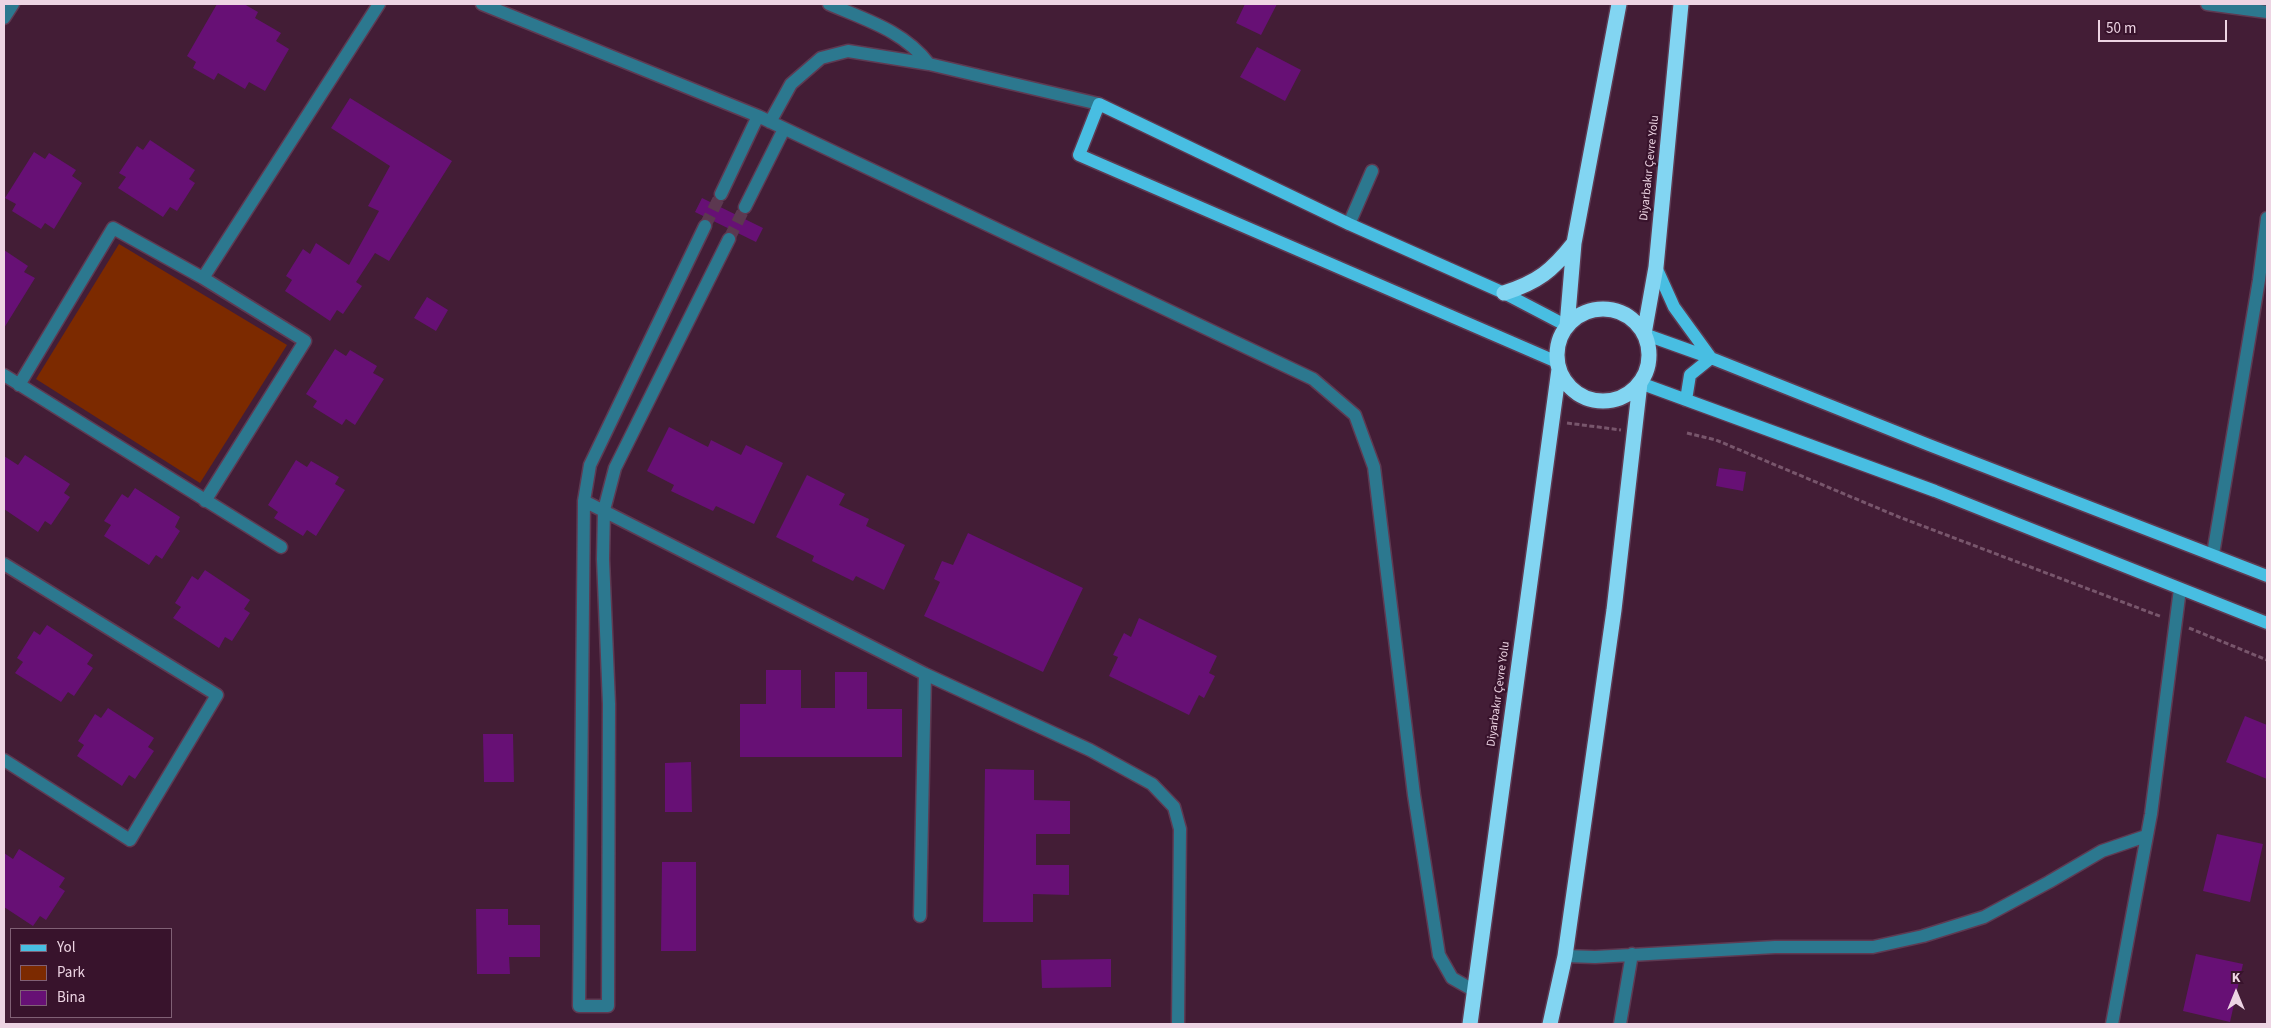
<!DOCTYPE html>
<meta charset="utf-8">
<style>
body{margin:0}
#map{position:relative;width:2271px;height:1028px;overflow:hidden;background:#431d36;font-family:"Source Sans 3",sans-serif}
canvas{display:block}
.frame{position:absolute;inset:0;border:5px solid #edd4e3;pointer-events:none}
.legend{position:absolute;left:10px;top:928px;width:162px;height:90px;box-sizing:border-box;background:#38132c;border:1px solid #806075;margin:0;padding:6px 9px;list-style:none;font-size:15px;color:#edd4e3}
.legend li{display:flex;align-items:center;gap:10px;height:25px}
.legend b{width:25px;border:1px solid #806075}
.north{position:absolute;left:2211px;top:968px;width:50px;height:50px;-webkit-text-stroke:4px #38132c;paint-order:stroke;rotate:0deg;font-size:14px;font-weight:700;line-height:20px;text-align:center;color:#edd4e3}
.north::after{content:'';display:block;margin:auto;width:18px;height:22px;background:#edd4e3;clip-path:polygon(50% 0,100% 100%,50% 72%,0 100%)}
.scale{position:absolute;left:2098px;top:20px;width:129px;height:22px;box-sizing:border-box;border:2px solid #edd4e3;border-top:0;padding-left:6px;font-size:15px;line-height:18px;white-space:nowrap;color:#edd4e3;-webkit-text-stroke:4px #38132c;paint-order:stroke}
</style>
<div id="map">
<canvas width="2271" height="1028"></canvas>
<div class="frame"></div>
<ul class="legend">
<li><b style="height:6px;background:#48bee2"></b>Yol</li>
<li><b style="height:14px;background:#7c2a00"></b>Park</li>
<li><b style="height:14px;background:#671075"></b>Bina</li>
</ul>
<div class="north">K</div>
<div class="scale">50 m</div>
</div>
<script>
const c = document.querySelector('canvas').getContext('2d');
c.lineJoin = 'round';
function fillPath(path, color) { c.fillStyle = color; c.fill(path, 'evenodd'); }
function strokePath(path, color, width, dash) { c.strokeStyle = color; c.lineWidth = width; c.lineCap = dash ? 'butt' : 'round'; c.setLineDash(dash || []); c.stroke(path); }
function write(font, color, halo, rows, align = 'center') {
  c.font = font + ' "Source Sans 3",sans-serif'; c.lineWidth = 4.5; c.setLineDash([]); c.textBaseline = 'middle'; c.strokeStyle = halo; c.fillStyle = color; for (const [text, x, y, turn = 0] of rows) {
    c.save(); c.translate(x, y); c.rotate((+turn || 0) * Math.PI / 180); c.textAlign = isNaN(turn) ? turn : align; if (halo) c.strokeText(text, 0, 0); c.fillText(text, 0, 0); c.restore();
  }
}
const green = new Path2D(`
 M119 244 287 345 200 483 36 379Z`);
const building = new Path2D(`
 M217 4H244L258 12 255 18 281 33 276 41 289 49 265 91 249 82 245 89 218 73 214 80 193 68 196 62 187 56Z
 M1245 4H1277L1261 35 1236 23Z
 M1257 47 1301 70 1285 101 1240 77Z
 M350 98 452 161 389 261 375 253 356 282 362 286 343 314 337 310 330 321 285 291 292 280 286 276 303 249 310 254 316 243 349 265 379 211 368 206 390 166 331 128Z
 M150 140 195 170 189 179 195 183 177 211 170 207 163 217 118 188 126 177 119 173 137 146 143 150Z
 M34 152 45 159 49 153 76 170 72 176 82 183 54 229 45 223 41 229 12 211 16 204 5 198Z
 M702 198 763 228 756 242 695 212Z
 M4 250 28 266 24 272 35 278 4 328Z
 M427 297 448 310 436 331 414 318Z
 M335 349 346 356 350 350 377 366 373 373 384 379 355 425 346 419 342 425 313 407 317 401 306 394Z
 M669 427 708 447 711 440 741 455 746 445 783 463 754 524 716 506 713 511 671 491 674 485 647 471Z
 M25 455 70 484 64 493 70 497 51 525 45 521 38 532 4 509V456L18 465Z
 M296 460 307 467 311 461 339 477 335 484 345 490 316 536 307 530 303 536 274 518 278 512 268 505Z
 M1719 468 1746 472 1743 491 1716 486Z
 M807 475 845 494 839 505 869 519 866 526 905 545 884 590 856 576 853 581 812 561 814 556 776 537Z
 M135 488 180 517 175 527 180 531 162 559 156 555 149 565 104 536 111 525 104 521 122 494 128 498Z
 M968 533 1083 588 1043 672 924 616 940 582 934 579 942 561 953 565Z
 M205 570 250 600 244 609 250 613 232 641 225 637 219 648 173 618 181 607 175 603 192 576 198 580Z
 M1139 618 1217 656 1209 673 1215 676 1204 698 1199 695 1189 715 1109 676 1118 657 1113 655 1124 633 1131 637Z
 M47 625 93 655 87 664 93 668 74 696 68 692 61 702 15 673 23 662 17 658 34 631 40 635Z
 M766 670H801V708H835V672H867V709H902V757H740V704H766Z
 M108 708 154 738 148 747 154 751 135 779 129 775 122 786 77 756 84 745 78 741 95 714 101 718Z
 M2245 716 2267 725V779L2226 762Z
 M483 734H513L514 782H484Z
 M691 762 692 812H665V763Z
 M985 769 1034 770V800L1070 801V834H1036V865H1069V895L1033 894V922H983Z
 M2217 834 2263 844 2250 902 2203 891Z
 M19 849 65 878 59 887 65 891 46 920 40 916 33 926 4 907V853L13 859Z
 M662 862H696V951H661Z
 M476 909H508V925H540V957H509L510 974H477Z
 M2196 954 2243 964 2230 1022 2183 1011Z
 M1111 959V987L1042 988 1041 960Z`);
const minorTunnel = new Path2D(`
 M705 226 721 194
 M729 239 745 207`);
const path = new Path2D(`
 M1567 423 1621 430
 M1687 433 1716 440 1899 517 2162 617
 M2189 628 2267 660`);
const minor = new Path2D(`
 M482 4 758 116 1313 379 1355 415 1374 467 1414 795 1439 955 1452 978 1473 990
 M829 4C866 20 904 31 929 64
 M2207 4 2267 12
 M4 18 13 4
 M770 122 791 84 821 58 848 51 929 64 1099 104
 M721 194 758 116
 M745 207 784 129
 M1349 224 1372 171
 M705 226 590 465 584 501 579 1006H608L609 704 603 559 604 510 615 468 729 239
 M203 278 379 4
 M4 375 281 547
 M19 385 113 228 203 278 305 341 205 501
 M584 501 925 674 1090 750 1152 784 1174 807 1180 829 1178 1024
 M2213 554 2259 280 2267 218
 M4 564 217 695 130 840 4 760
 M920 916 925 674
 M1565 956 1595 957 1775 947H1873L1923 936 1984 917 2049 882 2102 851 2146 836
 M1620 1024 1632 954
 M2112 1024 2151 814 2180 589`);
const major = new Path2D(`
 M1656 267 1674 307 1711 358 1690 375 1686 400
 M1644 334 1711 358 1929 445 2267 576
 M1557 362 1079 155 1099 104 1349 224 1504 293 1567 326
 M1640 383 1935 491 2267 623`);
const highway = new Path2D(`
 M1504 293C1538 282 1552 271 1574 243
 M1557 355a46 46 0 1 1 92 0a46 46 0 1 1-92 0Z
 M1567 326 1574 243 1619 4
 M1644 334 1656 267 1681 4
 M1470 1024 1559 369
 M1550 1024 1565 956 1614 610 1640 383`);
const streetNames = [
 ["Diyarbakır Çevre Yolu",1650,168,-84],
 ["Diyarbakır Çevre Yolu",1499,694,-82]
];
fillPath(green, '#7c2a00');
fillPath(building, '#671075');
strokePath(minorTunnel, '#5c3850', 12, [12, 6]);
strokePath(minor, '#5e3a52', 15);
strokePath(major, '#5e3a52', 15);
strokePath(highway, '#5e3a52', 18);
strokePath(path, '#78566c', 3, [5, 2.5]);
strokePath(minor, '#2c788f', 12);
strokePath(major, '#48bee2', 12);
strokePath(highway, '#82d5f2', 15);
write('12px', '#edd4e3', '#38132c', streetNames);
</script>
